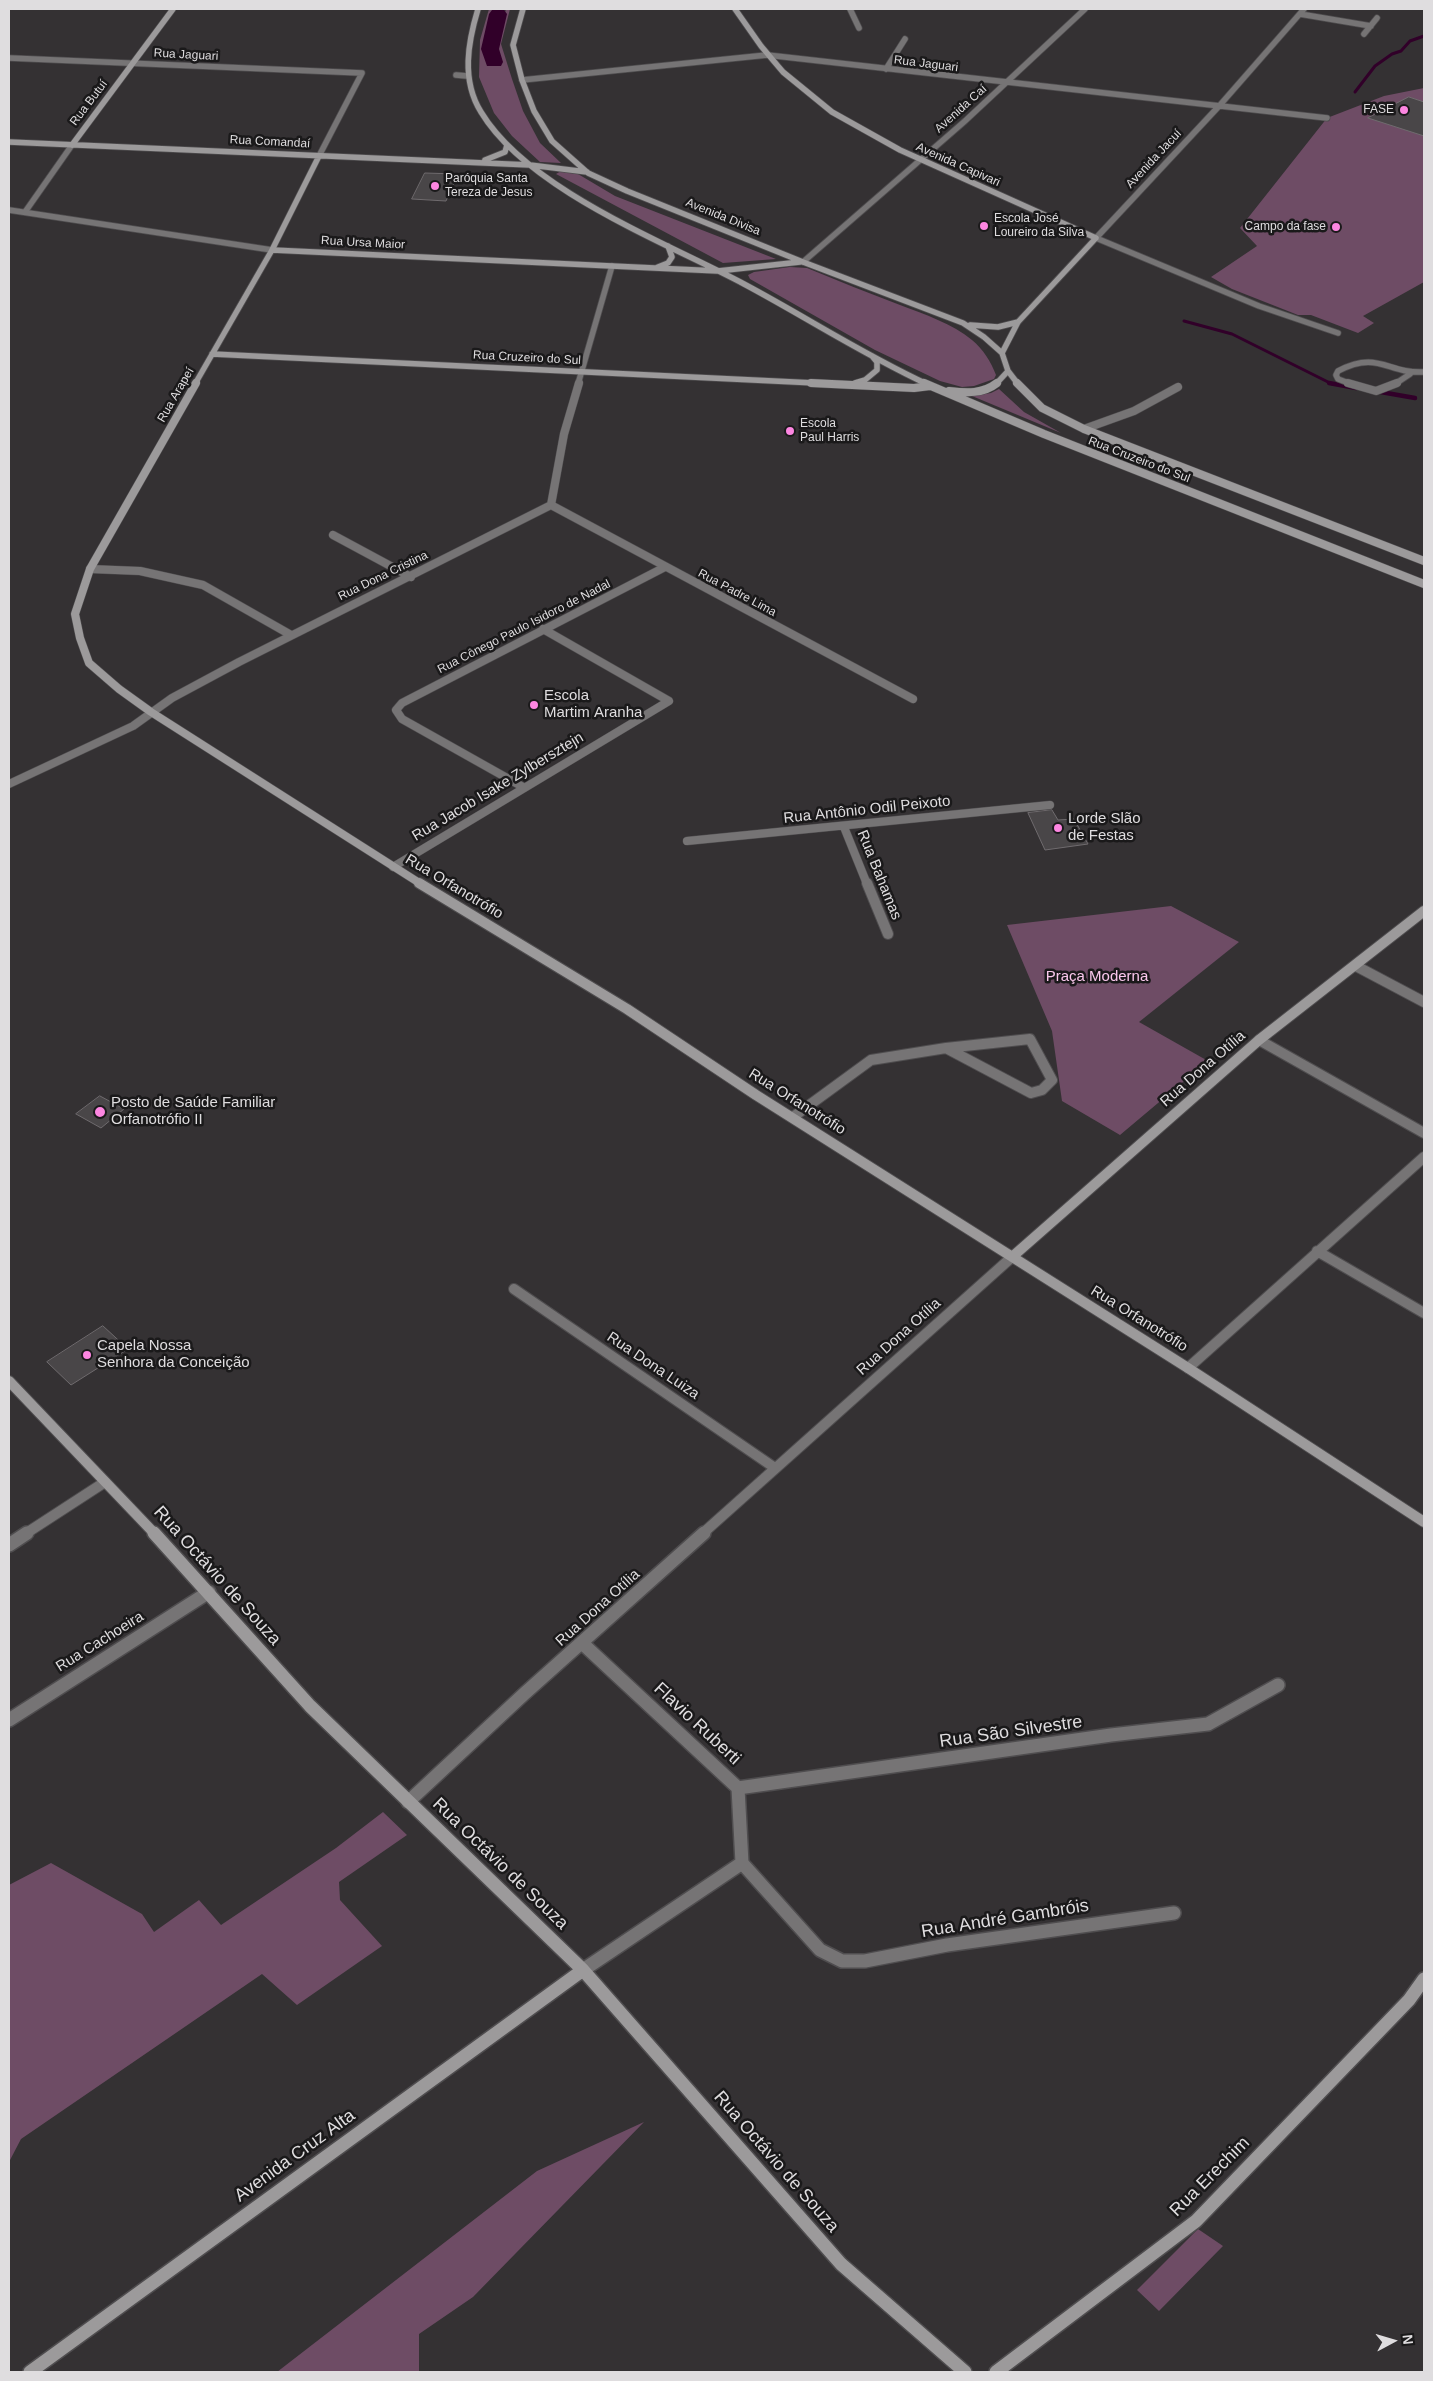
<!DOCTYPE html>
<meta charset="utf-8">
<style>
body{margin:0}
#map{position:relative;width:1433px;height:2381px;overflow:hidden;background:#343133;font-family:Arial,sans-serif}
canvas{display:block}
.frame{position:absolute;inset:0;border:10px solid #dfdddf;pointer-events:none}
.north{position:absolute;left:1368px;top:2316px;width:50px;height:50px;-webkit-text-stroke:4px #1a191a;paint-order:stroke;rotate:84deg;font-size:14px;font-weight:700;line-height:20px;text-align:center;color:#dfdddf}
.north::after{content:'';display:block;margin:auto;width:18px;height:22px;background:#dfdddf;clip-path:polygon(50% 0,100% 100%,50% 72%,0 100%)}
</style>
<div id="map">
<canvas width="1433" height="2381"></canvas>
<div class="frame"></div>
<div class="north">N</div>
</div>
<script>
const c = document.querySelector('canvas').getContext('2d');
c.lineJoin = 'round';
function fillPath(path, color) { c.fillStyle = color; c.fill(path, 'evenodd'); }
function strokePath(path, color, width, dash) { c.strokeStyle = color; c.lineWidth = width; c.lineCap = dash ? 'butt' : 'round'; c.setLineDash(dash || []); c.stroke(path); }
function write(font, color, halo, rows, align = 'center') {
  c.font = font + ' Arial,sans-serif'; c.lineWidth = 5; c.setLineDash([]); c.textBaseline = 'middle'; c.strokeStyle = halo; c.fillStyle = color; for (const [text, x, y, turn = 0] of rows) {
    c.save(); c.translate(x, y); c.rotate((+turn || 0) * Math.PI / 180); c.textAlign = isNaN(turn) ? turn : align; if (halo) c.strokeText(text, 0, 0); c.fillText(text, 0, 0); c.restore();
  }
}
const green = new Path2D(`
 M489 9H495L485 48 489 63 499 62 495 49 506 9H510L501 44 512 79 523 111 540 143 561 163 540 162 512 136 494 113 479 77 480 40Z
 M1424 88V282L1363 316 1374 323 1358 333 1311 315H1298L1232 289 1211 277 1257 246 1240 228 1327 118 1384 96Z
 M561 171 578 174 615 196 776 259 723 263 556 174Z
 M790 267 807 268C838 281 869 293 900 305 924 314 953 324 972 340 983 349 991 362 996 375L994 379 974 386 962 387 940 381 875 350 750 279 748 275 754 272Z
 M999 389 1024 412 1061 433 972 396 991 393Z
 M1171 906 1239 942 1139 1022 1208 1061 1120 1135 1062 1101 1052 1031 1007 925Z
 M383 1812 407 1835 339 1882 340 1900 382 1946 297 2005 262 1974 21 2139 9 2162V1885L51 1863 142 1914 154 1932 199 1900 221 1925 336 1848Z
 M644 2122 473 2297 419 2334V2372H277L537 2171Z
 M1198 2229 1223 2246 1159 2311 1137 2290Z`);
const streamFar1 = new Path2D(`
 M1355 92 1375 66 1392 54 1401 51 1410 41 1424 36
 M1184 321 1232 334 1332 384`);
const stream = new Path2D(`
 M1329 383 1356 388
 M1375 391 1415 398`);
const river = new Path2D(`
 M499 9 504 10 507 14 499 49 503 62 501 66H487L481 49 489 14 492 10Z`);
const building = new Path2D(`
 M1409 97 1424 102V136L1368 118Z
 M425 173 458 174 446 201 412 199Z
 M1052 810 1058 820 1074 819 1088 844 1045 850 1028 813Z
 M100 1096 124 1109 101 1128 76 1114Z
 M103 1326 128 1349 71 1385 47 1362Z`);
const streetFar3 = new Path2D(`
 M850 9 859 28
 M1304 9 1220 105 1096 238 1259 306 1338 333
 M1300 14 1371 26
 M1364 34 1377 18
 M9 58 362 73 319 156
 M886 69 905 39
 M456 75 467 76
 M522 80 767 55 1327 118
 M9 210 272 250
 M25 212 72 145
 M803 262 965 121 1085 9
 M578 384 612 266
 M1351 384 1338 379 1336 375 1338 371C1379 350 1387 374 1424 372
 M1395 384 1410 374`);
const streetFar2 = new Path2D(`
 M1348 383 1376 391 1397 383
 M1084 429 1134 411 1178 387
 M551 505 913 699
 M551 505 564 434 579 383
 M333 535 411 577
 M90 569 140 571 203 585 291 635
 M9 784 133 726 172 698 239 662 551 505
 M523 787 402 719 396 710 402 703 665 567
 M844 827 867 884
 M687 841 1050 805
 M393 867 669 701 543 629`);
const streetFar1 = new Path2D(`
 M867 883 888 934
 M1356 966 1424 1002
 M1030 1039 1052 1080 1042 1090 1031 1093 946 1048Z
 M1259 1040 1424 1133
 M793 1117 871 1060 946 1048
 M1317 1251 1424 1313
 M514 1289 775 1468
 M1188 1368 1424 1157
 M25 1534 105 1482
 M702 1534 1012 1257`);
const street = new Path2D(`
 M9 1545 27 1533
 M582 1643 738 1788 742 1863 820 1950 842 1961H865L947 1945 1174 1913
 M9 1720 209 1592
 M738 1788 1111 1735 1208 1724 1278 1685
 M408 1802 524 1694 704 1533
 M583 1970 742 1863`);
const secondaryFar3 = new Path2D(`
 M478 9C468 42 461 80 481 112 528 190 665 242 744 284 806 317 864 355 927 384
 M523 9 513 45 522 80 534 111 552 141 588 173 627 191 803 262 963 323 984 337 1002 353 1008 371 1018 384
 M735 9 761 46 783 72 832 112 900 150 1096 238 1018 322 1002 353
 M9 142 530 165 587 172
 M72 145 173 9
 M485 160 505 152 507 145
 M272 250 718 271 800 262
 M658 267 668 263 672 257 668 246
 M970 325 998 327 1018 322
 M212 354 836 384
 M855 383 865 380 877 370V362L872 356
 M195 384 272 250 319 156
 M996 384 1008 371`);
const secondaryFar2 = new Path2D(`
 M196 383 90 569 75 614 80 638 89 663 119 689 151 712 421 884
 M811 383 914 388 930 386
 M924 383 1044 434 1424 584
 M1017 383 1042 408 1084 429 1424 561
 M949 391C967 393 983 394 997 383`);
const secondaryFar1 = new Path2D(`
 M419 883 627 1009 756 1095 1188 1368 1424 1522
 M1012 1257 1259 1040 1424 911
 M9 1381 155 1534`);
const secondary = new Path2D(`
 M154 1533 310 1706 583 1970 841 2264 965 2372
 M30 2372 583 1970
 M996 2372 1196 2221 1409 2000 1424 1979`);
const markers = [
 [1404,110,5,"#fd86e1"],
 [435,186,5,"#fd86e1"],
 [984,226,5,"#fd86e1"],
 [1336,227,5,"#fd86e1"],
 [790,431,5,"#fd86e1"],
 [534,705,5,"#fd86e1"],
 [1058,828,5,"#fd86e1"],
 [100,1112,6,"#fd86e1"],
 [87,1355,5,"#fd86e1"]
];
const farStreetnames = [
 ["Rua Jaguari",186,55,3],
 ["Rua Jaguari",926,64,7],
 ["Rua Butuí",89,103,-53],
 ["Avenida Caí",961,109,-42],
 ["Rua Comandaí",270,142,3],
 ["Avenida Jacuí",1154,159,-47],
 ["Avenida Capivari",958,165,24],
 ["Avenida Divisa",723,217,22],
 ["Rua Ursa Maior",363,243,3],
 ["Rua Cruzeiro do Sul",527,358,3],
 ["Rua Arapeí",176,395,-60],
 ["Rua Cruzeiro do Sul",1139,460,21],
 ["Rua Dona Cristina",383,576,-26],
 ["Rua Padre Lima",737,593,28],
 ["Rua Cônego Paulo Isidoro de Nadal",524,627,-27]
];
const farPoinames = [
 ["FASE",1394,110,"right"],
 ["Paróquia Santa",445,179],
 ["Tereza de Jesus",445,193],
 ["Escola José",994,219],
 ["Loureiro da Silva",994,233],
 ["Campo da fase",1326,227,"right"],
 ["Escola",800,424],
 ["Paul Harris",800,438]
];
const poiNames = [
 ["Escola",544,696],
 ["Martim Aranha",544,713],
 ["Lorde Slão",1068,819],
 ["de Festas",1068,836],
 ["Posto de Saúde Familiar",111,1103],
 ["Orfanotrófio II",111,1120],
 ["Capela Nossa",97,1346],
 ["Senhora da Conceição",97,1363]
];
const streetNames = [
 ["Rua Jacob Isake Zylbersztejn",498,787,-31],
 ["Rua Antônio Odil Peixoto",867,810,-6],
 ["Rua Bahamas",879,875,68],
 ["Rua Orfanotrófio",454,887,31],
 ["Rua Dona Otília",1203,1069,-41],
 ["Rua Orfanotrófio",797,1102,32],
 ["Rua Orfanotrófio",1139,1319,32],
 ["Rua Dona Otília",899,1337,-42],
 ["Rua Dona Luiza",653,1366,34],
 ["Rua Dona Otília",598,1608,-42],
 ["Rua Cachoeira",100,1642,-32]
];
const parkNames = [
 ["Praça Moderna",1097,977]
];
const nearStreetnames = [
 ["Rua Octávio de Souza",217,1576,48],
 ["Flavio Ruberti",697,1724,43],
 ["Rua São Silvestre",1011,1732,-8],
 ["Rua Octávio de Souza",500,1864,44],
 ["Rua André Gambróis",1005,1919,-9],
 ["Avenida Cruz Alta",295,2156,-36],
 ["Rua Octávio de Souza",776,2162,49],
 ["Rua Erechim",1210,2177,-45]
];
fillPath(green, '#6e4c65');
strokePath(streamFar1, '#310029', 3);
strokePath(stream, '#310029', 4.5);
fillPath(river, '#310029');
fillPath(building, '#494648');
strokePath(building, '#6f6b6e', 1);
strokePath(streetFar3, '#4f4d4f', 7);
strokePath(streetFar2, '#4f4d4f', 9);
strokePath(streetFar1, '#4f4d4f', 12);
strokePath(street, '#4f4d4f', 16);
strokePath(secondaryFar3, '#4f4d4f', 7);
strokePath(secondaryFar2, '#4f4d4f', 9);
strokePath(secondaryFar1, '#4f4d4f', 12);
strokePath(secondary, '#4f4d4f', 16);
strokePath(streetFar3, '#767475', 5.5);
strokePath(streetFar2, '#767475', 8);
strokePath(streetFar1, '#767475', 10);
strokePath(street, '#767475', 13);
strokePath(secondaryFar3, '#9c9a9b', 5.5);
strokePath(secondaryFar2, '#9c9a9b', 8);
strokePath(secondaryFar1, '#9c9a9b', 10);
strokePath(secondary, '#9c9a9b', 13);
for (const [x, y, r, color] of markers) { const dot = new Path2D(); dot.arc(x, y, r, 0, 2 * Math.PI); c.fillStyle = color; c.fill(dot); strokePath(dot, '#1a191a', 2); }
write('12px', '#dfdddf', '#1a191a', farStreetnames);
write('12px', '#dfdddf', '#1a191a', farPoinames, 'left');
write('15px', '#dfdddf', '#1a191a', poiNames, 'left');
write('15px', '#dfdddf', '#1a191a', streetNames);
write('15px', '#fac7ec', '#1a191a', parkNames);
write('18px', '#dfdddf', '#1a191a', nearStreetnames);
</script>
